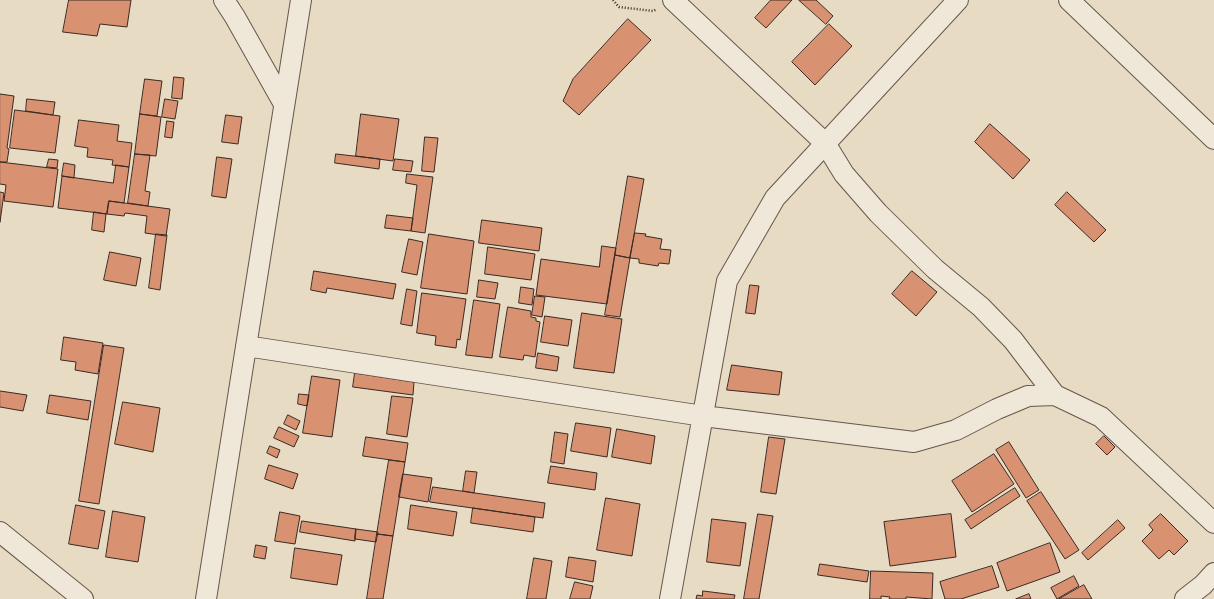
<!DOCTYPE html>
<style>
body{margin:0}
canvas{display:block;background:#e7dbc3}
</style>
<canvas width="1214" height="599"></canvas>
<script>
const c = document.querySelector('canvas').getContext('2d');
c.lineJoin = 'round';
function fillPath(path, color) { c.fillStyle = color; c.fill(path, 'evenodd'); }
function strokePath(path, color, width, dash) { c.strokeStyle = color; c.lineWidth = width; c.lineCap = dash ? 'butt' : 'round'; c.setLineDash(dash || []); c.stroke(path); }
const building = new Path2D(`
 M69 0H131L127 27 100 24 97 36 63 32Z
 M771 0H792L766 28 755 18Z
 M799 0H816L833 16 826 24Z
 M628 19 651 40 579 115 563 101 573 79Z
 M829 24 852 46 815 85 792 62Z
 M174 77 184 78 182 99 172 98Z
 M145 79 162 81 157 116 140 114Z
 M0 94 14 96 7 148 9 149 7 162H0Z
 M27 99 55 102 53 115 26 111Z
 M165 99 178 101 175 119 162 117Z
 M15 110 60 116 55 153 10 148Z
 M140 114 161 117 156 156 135 154Z
 M361 114 399 119 393 161 356 156Z
 M226 115 242 117 238 144 222 142Z
 M79 120 119 125 117 141 132 143 129 167 112 165 113 160 87 157 88 148 75 146Z
 M167 121 174 122 172 138 165 137Z
 M990 124 1030 160 1013 179 975 142Z
 M425 137 438 138 434 172 422 171Z
 M135 154 150 155 145 191 150 192 148 206 128 203Z
 M336 154 380 159 379 169 335 163Z
 M217 157 232 159 226 198 212 196Z
 M49 159 58 160 57 168 47 167Z
 M395 159 413 161 411 172 393 170Z
 M0 162 58 169 53 207 4 201 6 185 0 184Z
 M64 163 75 165 74 178 62 176Z
 M116 165 129 167 124 203 109 201 107 214 58 208 62 176 113 183Z
 M407 174 433 177 425 233 411 231 417 185 406 183Z
 M628 176 644 179 630 258 615 255Z
 M0 192 4 193 0 222Z
 M1067 192 1106 230 1094 242 1055 205Z
 M109 201 170 209 166 236 145 233 147 216 125 213 124 216 107 214Z
 M94 212 106 214 104 232 92 230Z
 M387 215 413 218 411 231 385 228Z
 M482 220 542 228 539 251 479 243Z
 M635 233 646 234 645 236 662 239 660 249 671 250 669 264 659 263 658 266 639 263V259L630 258Z
 M156 234 167 235 160 290 149 288Z
 M429 234 474 241 467 294 421 288Z
 M409 239 423 242 417 275 402 272Z
 M602 246 616 248 607 304 536 295 541 259 599 267Z
 M488 247 535 254 531 280 485 274Z
 M110 252 141 258 136 286 104 280Z
 M615 255 630 258 620 317 605 315Z
 M314 271 396 284 393 299 327 288 326 293 311 290Z
 M912 271 937 292 916 316 892 294Z
 M479 280 498 283 495 299 477 297Z
 M750 285 759 286 755 314 746 313Z
 M521 287 534 289 532 305 519 303Z
 M407 289 417 291 412 326 401 324Z
 M422 293 466 299 460 340 457 339 456 348 435 345 436 336 417 333Z
 M535 296 545 297 542 317 532 315Z
 M474 300 500 304 492 358 466 355Z
 M508 307 531 311V317L536 318V321L540 322 535 357 524 355 523 360 500 357Z
 M582 313 622 319 614 373 574 368Z
 M545 316 572 320 568 346 541 342Z
 M64 337 103 343 98 374 75 370 76 362 61 360Z
 M104 345 124 348 99 504 79 501Z
 M538 353 559 357 557 371 536 368Z
 M732 365 782 372 779 395 727 390Z
 M355 373 414 382 413 395 353 387Z
 M312 376 340 380 332 437 303 433Z
 M0 391 27 395 23 411 0 407Z
 M299 394 309 395 307 406 298 404Z
 M50 395 91 401 88 420 47 413Z
 M392 396 413 398 407 437 387 434Z
 M123 402 160 408 153 452 115 444Z
 M288 415 300 421 296 430 284 424Z
 M576 423 611 428 607 457 571 451Z
 M279 427 299 436 294 447 274 438Z
 M617 429 655 436 651 464 612 457Z
 M555 432 568 434 564 464 551 462Z
 M1104 436 1115 447 1107 455 1096 444Z
 M366 437 408 443 405 462 363 456Z
 M769 437 785 439 776 494 761 492Z
 M1009 442 1039 490 1026 498 996 450Z
 M270 446 280 450 277 458 267 453Z
 M994 454 1014 484 972 512 952 481Z
 M389 460 405 462 393 536 377 534Z
 M269 465 298 474 293 489 265 479Z
 M551 466 597 473 595 490 548 483Z
 M466 471 477 472 474 493 463 491Z
 M403 474 432 478 428 502 399 497Z
 M433 487 545 503 543 518 430 502Z
 M1015 488 1020 496 971 529 965 520Z
 M1041 492 1079 550 1065 559 1027 501Z
 M606 498 640 504 632 556 597 550Z
 M76 505 105 511 98 549 69 544Z
 M411 505 457 512 453 536 408 529Z
 M473 508 535 517 533 532 471 523Z
 M113 511 145 517 138 562 106 557Z
 M280 512 300 516 295 544 275 541Z
 M758 514 773 516 759 599H744Z
 M951 514 956 557 890 566 884 522Z
 M1161 514 1188 541 1174 555 1169 550 1159 559 1142 541 1153 530 1149 525Z
 M712 519 746 523 740 566 707 562Z
 M1118 520 1125 528 1088 560 1082 553Z
 M302 521 356 529 355 541 300 532Z
 M356 529 378 532 376 542 355 539Z
 M377 534 393 536 383 599H367Z
 M1050 543 1060 572 1007 591 997 563Z
 M256 545 267 547 265 559 254 557Z
 M295 548 342 555 337 585 291 578Z
 M569 557 596 561 593 582 566 577Z
 M534 558 552 561 546 599H527Z
 M820 564 869 571 867 582 818 575Z
 M992 566 999 587 961 599H945L940 582Z
 M871 571 933 573 932 599 906 597V599H889L890 597 881 596V599H870Z
 M1074 576 1079 586 1057 599 1051 588Z
 M575 582 593 586 590 599H570Z
 M1084 585 1092 599H1059Z
 M703 591 735 595 734 599H696L697 595 702 596Z
 M1029 594 1031 599H1016Z`);
const path = new Path2D(`
 M613 0 619 7 653 11 657 9`);
const minor = new Path2D(`
 M224 0 235 17 284 104
 M673 0 825 143 844 174 878 213 935 269 981 307 1013 340 1055 395
 M1069 0 1214 139
 M246 346 703 416 914 442 956 430 997 409 1028 396 1055 395 1101 417 1214 523
 M0 532 83 599
 M206 599 301 0
 M670 599 727 281 775 198 958 0
 M1185 599 1203 585 1214 573`);
fillPath(building, '#d89171');
strokePath(building, '#3c2a23', 1);
strokePath(minor, '#67564b', 22);
strokePath(path, '#3c2a23', 2.5, [1, 2]);
strokePath(minor, '#efe8d8', 20);
</script>
